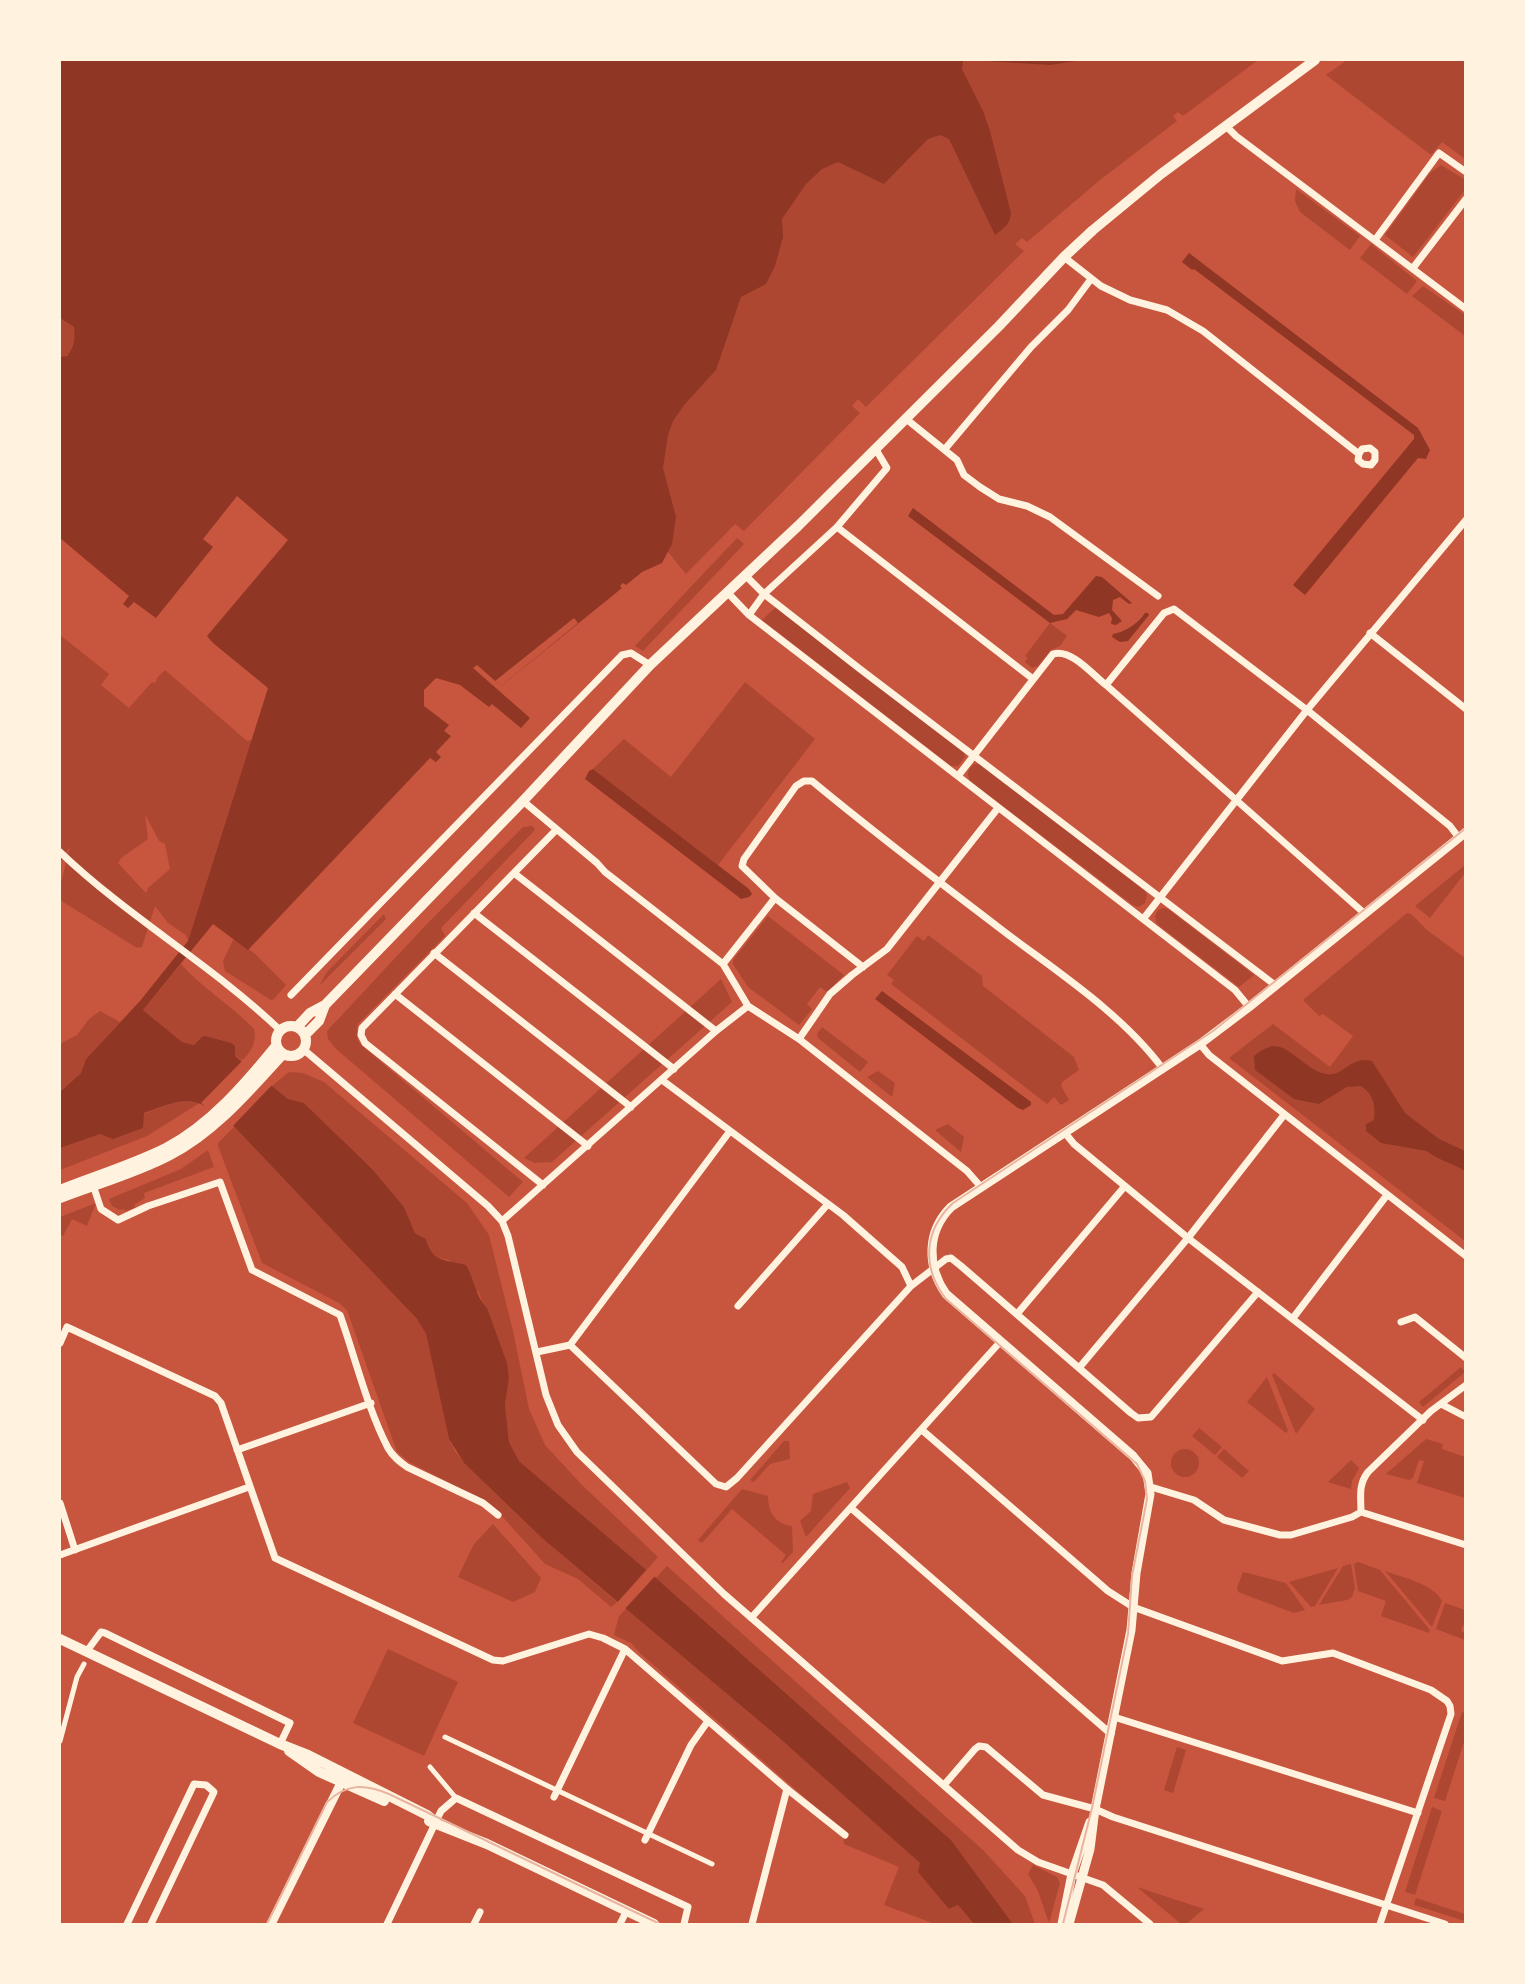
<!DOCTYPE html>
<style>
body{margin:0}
#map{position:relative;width:1525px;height:1984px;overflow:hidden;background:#c8553d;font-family:"Asap Condensed",sans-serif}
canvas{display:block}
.frame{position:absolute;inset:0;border:61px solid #fff3e0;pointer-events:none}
</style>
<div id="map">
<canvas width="1525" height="1984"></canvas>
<div class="frame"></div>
</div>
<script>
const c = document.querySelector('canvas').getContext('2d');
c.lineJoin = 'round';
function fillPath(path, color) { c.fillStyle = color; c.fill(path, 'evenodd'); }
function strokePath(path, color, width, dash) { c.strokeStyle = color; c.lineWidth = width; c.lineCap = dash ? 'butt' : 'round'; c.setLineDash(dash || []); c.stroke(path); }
const green = new Path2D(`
 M898 60H1258L1183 116 1178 112 1173 116 1177 121 1100 180 1027 242 1022 238 1015 244 1024 251 866 407 858 399 852 406 860 413 744 531 735 524 686 574 608 479 733 215Z
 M1347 60H1465V159L1442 142 1431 155 1326 75Z
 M1441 165 1464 179 1465 190 1413 257 1385 235 1430 173Z
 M1296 189 1360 236 1350 250 1300 212 1295 201Z
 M1371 244 1417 281 1407 294 1360 258Z
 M1423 286 1465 315V336L1412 296Z
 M60 318 74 327C76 340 75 354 61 358Z
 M737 538 744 544 643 651 635 646Z
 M776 607 964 752 965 757 958 766H951L762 620Z
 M1050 623 1067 636 1060 646 1051 650 1038 666 1032 668 1025 662 1028 658 1025 656Z
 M60 635 109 674 101 685 129 708 151 683 156 682 157 678 165 670 247 741 252 740 188 941 186 935 168 923 155 906 142 947 137 948 60 900V887L70 846 60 863ZM145 814 159 841 165 844 170 869 148 888 146 893 118 863 121 858 148 839Z
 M745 682 815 739 718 865 593 769 624 739 671 777Z
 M975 764H981L1145 891 1147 895 1145 903 1138 907 1133 905 970 781C966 773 968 768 975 764Z
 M532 826 535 829 533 832 441 928 445 936 358 1024C356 1032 356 1039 361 1045L523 1182 509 1197 335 1048 328 1039 327 1031 424 927 523 827Z
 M1465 865V873L1430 918 1415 906Z
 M1163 908 1168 909 1254 975 1239 987 1157 924 1155 916 1158 910Z
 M1407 913 1411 914 1427 930 1465 958V1241L1229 1058 1273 1024 1330 1067 1353 1036 1323 1014 1319 1016 1303 1000Z
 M384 914 386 919 319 986 327 972Z
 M768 916 844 975 827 992 820 987 807 1004 812 1009 799 1025 748 987 733 964V960Z
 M928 935 982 976 983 986 1074 1057 1079 1070 1062 1082 1061 1086 1069 1100 1061 1105 1054 1097 1047 1104 891 984 894 980 887 975 917 936 924 941Z
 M234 938 254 953 286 985 274 999 271 1000 225 971 223 961Z
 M181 964C202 988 231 1005 254 1029 257 1041 251 1053 242 1060L202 1037 195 1045 182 1042 143 1010Z
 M721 979 732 1002 552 1162 535 1163 524 1158Z
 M100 1011 120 1022 86 1059 81 1073 60 1092V1044L77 1035 89 1019Z
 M822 1027 868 1062 860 1072 818 1038 817 1034Z
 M878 1071 895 1083 892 1097 867 1077Z
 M289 1072 303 1073 324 1082 467 1203 489 1235 513 1331 529 1409 545 1445 581 1484 658 1557 647 1570 519 1461 509 1442 505 1405 509 1378 479 1293 449 1260C434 1258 431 1253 426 1239L415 1233 404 1207 332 1130 304 1103 288 1099 272 1086Z
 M181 1099 201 1102 147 1136 60 1170V1148Z
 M948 1124 964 1137 961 1152 935 1130Z
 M235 1126 417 1319 426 1334 449 1439 455 1451 464 1463 543 1539 617 1602 611 1607 578 1579 545 1564 491 1504 409 1462 397 1452 347 1310 339 1303 262 1263 218 1146V1143Z
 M208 1150 214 1167 144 1193 145 1198 134 1205 135 1208 125 1211 124 1209 120 1210 112 1206 109 1199 181 1169Z
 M96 1203 87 1226 72 1219 63 1236 60 1235V1217Z
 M1461 1367 1465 1372 1423 1407 1419 1402Z
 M1274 1373 1315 1409 1296 1434 1272 1375Z
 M1267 1377 1288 1431 1286 1433 1247 1402Z
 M1199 1428 1222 1447 1215 1455 1192 1436Z
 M1426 1439 1443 1444 1442 1449 1465 1457V1498L1417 1483 1424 1461 1419 1460 1413 1478 1409 1480 1386 1474Z
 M784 1441H789L790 1459 770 1464 754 1482 750 1480Z
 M1171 1463a14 14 0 1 1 28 0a14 14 0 1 1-28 0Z
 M1224 1449 1249 1471 1242 1478 1217 1457Z
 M1351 1460 1359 1468 1352 1481 1351 1489 1328 1482Z
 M847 1482 850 1488 806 1537 800 1521 811 1511 813 1494Z
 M742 1489 768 1496C768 1512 775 1524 792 1526L793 1552 783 1563 781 1562 786 1555 732 1509 702 1543 698 1540Z
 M493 1524 541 1578 535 1592 513 1602 458 1577 474 1544Z
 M1358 1562 1380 1570 1430 1630 1429 1633 1381 1616 1386 1601 1358 1591 1354 1564Z
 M1351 1564 1355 1588 1352 1597 1347 1600 1319 1605 1343 1566Z
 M667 1566 984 1851 1025 1896 1035 1924H1013L951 1840 656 1578Z
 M1338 1568 1315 1606 1311 1607 1289 1582Z
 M1385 1571C1403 1578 1432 1583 1442 1601L1432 1627Z
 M1243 1572 1286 1583 1305 1610 1294 1613 1238 1592 1237 1588Z
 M1445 1603 1465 1610V1621L1461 1631 1465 1633V1640L1436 1629Z
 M626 1609C725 1692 825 1775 920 1863L921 1866 918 1871 950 1909 958 1905 974 1924H935L884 1905 899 1867 844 1844 843 1831 641 1654 631 1643 614 1635 619 1616Z
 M388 1649 458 1682 424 1756 353 1723Z
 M1462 1712 1465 1713V1739L1445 1801 1434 1798Z
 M1177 1747 1186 1750 1173 1793 1164 1790Z
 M1432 1807 1442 1811 1415 1895 1405 1892Z
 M1033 1865 1057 1877 1060 1883 1049 1923 1038 1891 1028 1874Z
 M1137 1887 1204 1909 1186 1924H1181Z
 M1416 1898 1465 1914V1921L1414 1905Z`);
const water = new Path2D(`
 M60 60H967L963 61 962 69 983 111 990 131 1011 213C1010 225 1003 229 995 235L949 139 940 135 928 139 884 184 838 162 822 169 806 184 782 219 783 237 775 266 766 284 741 297 716 370 684 405 673 421 668 435 663 468 676 517 672 544 662 563 642 572 626 585 623 583 620 586 622 588 501 686 477 665 473 668 530 718 521 728 492 704 489 707 460 685 436 678 424 690V706L449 725 444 731 451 736 436 752 441 757 436 762 430 758 248 950 213 924 143 1010 182 1042 194 1045 202 1037 205 1036 231 1043 235 1046V1056L288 1099 304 1103 372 1169 404 1207 415 1233 426 1239C433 1263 444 1259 466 1265 474 1278 476 1298 487 1308L507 1363 509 1378 505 1405 509 1442 519 1461 656 1578 951 1840 1013 1924H974L958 1905 949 1909 918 1872 920 1863 777 1736 543 1539 464 1463 449 1439 426 1334 417 1319 227 1119C189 1094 186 1098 144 1113L143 1128 113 1139 100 1134 60 1148V1092L81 1073 86 1059 140 1001 188 941 268 688 213 643 207 636 288 540 237 496 203 539 213 547 156 618 134 602 128 608 123 604 129 596 60 538V357L67 356C75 346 75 339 74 327L60 318Z
 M970 60H1082L1050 65Z
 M1189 253 1418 428 1430 450 1426 459 1418 458 1305 595 1293 585 1414 439V435L1194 269 1192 270 1182 262Z
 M913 508 1054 615 1063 614 1096 576 1102 577 1132 603 1129 604 1120 597 1113 600 1112 610 1122 621 1116 625 1111 624 1112 618 1109 613 1099 617 1076 610 1067 619 1050 623 908 516Z
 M1145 613H1148L1149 615 1128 641 1120 642 1112 637 1113 634C1124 632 1138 624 1145 613Z
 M593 769 749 889 752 894 749 897 741 899 736 895 585 779 589 771Z
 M882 991 1031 1102V1105L1023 1110 1018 1108 875 999Z
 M1272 1046C1291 1045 1305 1070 1326 1074 1342 1078 1351 1055 1372 1061L1405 1113 1439 1139 1465 1151V1171C1455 1164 1435 1159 1427 1151L1381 1143 1366 1131V1124L1374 1120C1376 1105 1373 1094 1361 1086L1347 1087 1319 1104 1294 1099 1255 1070 1254 1056 1262 1050Z`);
const pier = new Path2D(`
 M574 618 578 623 501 686 495 681Z
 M245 1058 274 1083 231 1128 201 1103Z
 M649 1567 657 1574 623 1611 615 1605Z`);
const pedestrian = new Path2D(`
 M445 1737 712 1864
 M60 1741 77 1677 84 1664
 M430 1767 456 1798`);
const minor = new Path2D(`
 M1227 127 1236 136 1466 309
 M1375 240 1439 153 1466 172
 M1064 257 1101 286 1130 300 1167 310 1203 331 1359 454 1358 460 1363 464 1371 465 1375 460V452L1370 448 1362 449 1359 454
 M1413 268 1466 199
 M905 418 957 460 964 475 980 487 999 499 1027 506 1050 517 1158 596
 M945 449 1031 347 1068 310 1091 279
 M837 527 1033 679
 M745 575 764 594 860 669 1275 985
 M727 592 749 615 1235 990 1249 1007
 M749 615 764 594 837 527 887 468 875 448
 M1370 633 1466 709
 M1106 685 1164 613 1174 609 1307 710 1450 826 1459 838
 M958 776 1053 654C1071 648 1093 675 1106 685L1364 913
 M523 801 597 863 605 872 723 964 748 1006
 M60 852C128 917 212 965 280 1030
 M514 873 716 1031
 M474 913 674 1069
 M1144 918 1307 710 1466 520
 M434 953 631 1107
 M723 964 775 898
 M863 967 775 898 742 866 744 859 796 786 804 781H812C877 835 943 885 1010 936 1062 975 1124 1016 1163 1069
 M395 994 588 1146
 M291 995 622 655 631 653 650 665
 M748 1006 799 1039 967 1171 981 1187
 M799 1039 830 994 852 975 887 949 998 808
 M1200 1044 1209 1055 1466 1256
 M303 1049 488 1206 502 1221 508 1236 546 1395 558 1425 577 1452 724 1594 1018 1850 1038 1862 1103 1885 1150 1924
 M662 1080 843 1215 902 1267 911 1286
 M1065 1133 1074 1144 1188 1238 1423 1420
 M93 1185 101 1209 118 1220 148 1206 220 1182 252 1270 340 1315C355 1357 368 1410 388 1448 393 1457 400 1462 407 1467L483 1503 498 1515
 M543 1185 365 1043 361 1035 362 1028 556 830
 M502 1221 716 1031 748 1006
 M738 1306 828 1204
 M1017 1314 1125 1186
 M1293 1318 1387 1195
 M1401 1322 1415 1317 1466 1358
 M60 1343 67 1327 215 1396 221 1403 275 1558 493 1660 503 1661 589 1634 603 1638 625 1649 787 1789 845 1835
 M570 1345 716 1484 726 1487 737 1478 911 1286 946 1259 951 1258 961 1266 1131 1413 1138 1418 1151 1417 1258 1292
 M537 1352 570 1345 730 1131
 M1079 1368 1188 1238 1284 1115
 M1441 1404 1466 1417
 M922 1430 1108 1591 1133 1607 1282 1661 1333 1653 1431 1690 1447 1701 1450 1706 1451 1714 1380 1924
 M237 1450 371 1403
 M1151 1487 1194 1500 1224 1520 1280 1535H1291L1352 1517 1361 1512C1361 1497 1358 1485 1368 1472L1431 1411 1466 1385
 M60 1503 75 1550
 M851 1508 1111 1734
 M1361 1512 1466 1545
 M60 1555 249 1487
 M751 1618 1001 1341
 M87 1651 101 1632 105 1633 290 1723 280 1744
 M1114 1717 1418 1813
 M944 1785 975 1749 979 1746 986 1747 1043 1795 1095 1809 1113 1817 1445 1924
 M554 1797 625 1649
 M645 1840 691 1745 708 1721
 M127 1924 194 1784 206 1785 214 1792 151 1924
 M387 1924 441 1811 456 1798 688 1907 684 1924
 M474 1924 480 1912
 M620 1924 626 1912
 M752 1924 787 1789`);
const tertiary = new Path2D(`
 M271 1924 341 1783
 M1062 1924 1072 1874 1090 1822
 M1069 1924 1090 1849 1095 1809 1131 1630 1136 1573 1150 1494 1147 1473 1133 1456 946 1294C927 1267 926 1232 951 1207L1200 1044 1249 1007 1466 832`);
const secondary = new Path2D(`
 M276 1041a15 15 0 1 1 30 0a15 15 0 1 1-30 0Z
 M297 1027 310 1013 325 1005 523 801 650 665 798 526 999 326 1064 257 1093 230 1161 174 1315 60
 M305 1035 319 1021 325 1005
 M60 1190C95 1176 132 1165 166 1148 210 1125 245 1084 276 1046
 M60 1198C96 1184 136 1173 170 1155 215 1132 250 1090 283 1054
 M60 1639 280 1744 308 1755 427 1815 436 1822
 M289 1751 319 1772 384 1801
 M429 1821 487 1844 654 1924`);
const tram = new Path2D(`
 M267 1924 327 1802C347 1783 365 1784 389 1794L660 1924
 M1063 1924 1092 1808 1128 1634 1132 1576 1147 1499 1145 1481 1137 1464 946 1299C922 1268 923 1231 953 1203L1213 1031 1466 828`);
fillPath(green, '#ae4732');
fillPath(water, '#8f3625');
fillPath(pier, '#c8553d');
strokePath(pedestrian, '#fff3e0', 5);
strokePath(minor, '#fff3e0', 7);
strokePath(tertiary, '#fff3e0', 9);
strokePath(secondary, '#fff3e0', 10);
strokePath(tram, '#e9b49f', 2);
</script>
